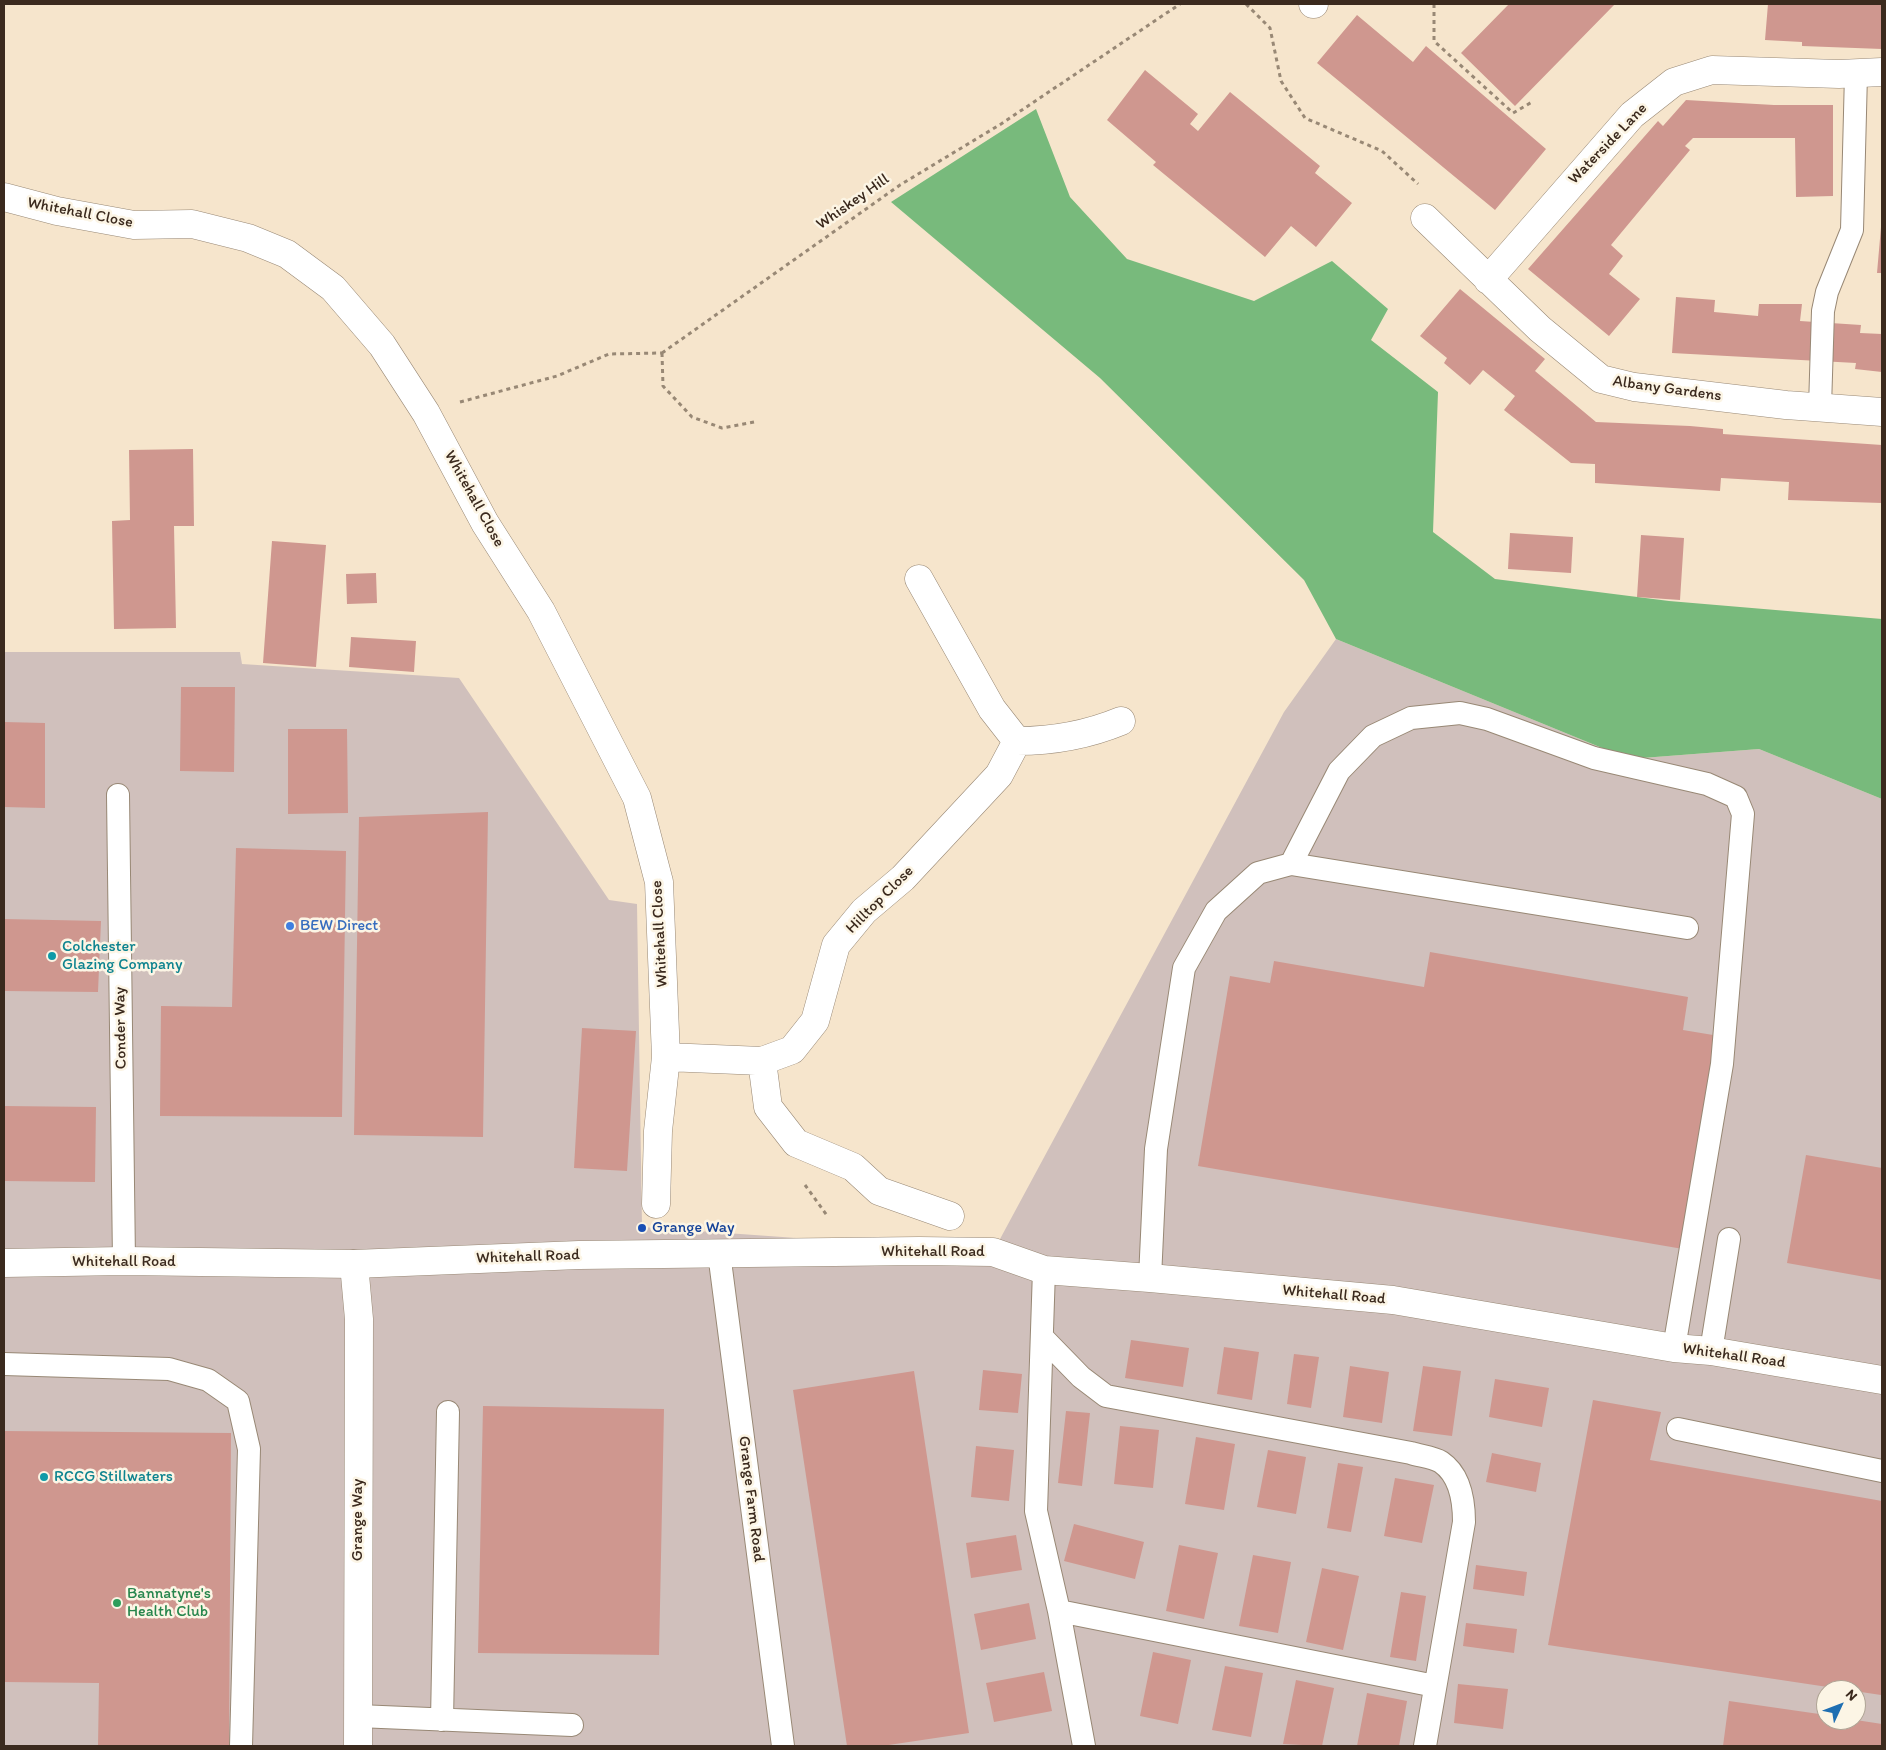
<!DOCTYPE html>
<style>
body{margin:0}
#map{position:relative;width:1886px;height:1750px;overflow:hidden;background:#f6e5cc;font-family:Itim,sans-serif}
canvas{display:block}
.frame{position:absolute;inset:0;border:5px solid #3b2a1e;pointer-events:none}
.north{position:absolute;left:1816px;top:1680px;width:50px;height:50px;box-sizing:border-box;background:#fcf5e5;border:1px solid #afa495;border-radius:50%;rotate:47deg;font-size:14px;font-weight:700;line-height:20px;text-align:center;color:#3b2a1e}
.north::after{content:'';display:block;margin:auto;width:18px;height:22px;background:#1f6fb2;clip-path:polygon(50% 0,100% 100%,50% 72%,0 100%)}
</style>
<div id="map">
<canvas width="1886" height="1750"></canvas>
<div class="frame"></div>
<div class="north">N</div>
</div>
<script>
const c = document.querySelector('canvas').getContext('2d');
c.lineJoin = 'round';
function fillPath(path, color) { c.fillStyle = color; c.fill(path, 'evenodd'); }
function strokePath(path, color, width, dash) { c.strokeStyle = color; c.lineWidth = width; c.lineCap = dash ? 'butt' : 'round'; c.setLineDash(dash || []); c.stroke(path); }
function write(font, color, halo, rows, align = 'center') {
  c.font = font + ' Itim,sans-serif'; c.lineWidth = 5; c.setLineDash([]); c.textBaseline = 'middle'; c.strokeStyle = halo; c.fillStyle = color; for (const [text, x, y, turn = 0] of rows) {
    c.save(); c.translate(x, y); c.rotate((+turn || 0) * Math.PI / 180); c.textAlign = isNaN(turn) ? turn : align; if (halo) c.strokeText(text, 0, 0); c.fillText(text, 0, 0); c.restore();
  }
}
const industrial = new Path2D(`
 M1336 639 1629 759 1759 749 1882 799V1746H4V652H240L242 664 459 678 609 900 637 904 642 1227 993 1252 1284 712ZM1826 1690H1856V1720H1826Z`);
const forest = new Path2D(`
 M1036 109 1070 197 1127 259 1254 301 1332 261 1388 309 1371 340 1438 392 1433 532 1495 579 1669 601 1882 619V799L1759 749 1629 759 1336 639 1304 580 1100 378 891 202Z`);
const building = new Path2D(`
 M1509 4H1615L1515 106 1461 53Z
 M1768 4H1882V49L1802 46V42L1765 40Z
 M1357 15 1413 62 1426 46 1546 149 1495 210 1317 63Z
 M1145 70 1198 114 1190 124 1198 131 1230 92 1320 166 1315 173 1352 203 1316 247 1291 226 1265 257 1153 165 1156 162 1107 120Z
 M1686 100 1774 105H1833V196L1796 197 1795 138H1693L1685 146 1690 150 1611 245 1623 256 1609 274 1640 299 1609 336 1528 269 1658 121 1663 126Z
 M1881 227 1882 228V273H1877Z
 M1460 289 1545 359 1535 371 1596 422 1690 426 1723 429V434L1882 445V503L1788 500 1789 482 1721 478 1720 491 1595 483V464L1571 463 1504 410 1515 396 1483 370 1470 385 1444 363 1447 358 1420 336Z
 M1676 297 1715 300 1714 312 1758 316 1759 304H1802L1800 321 1861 325 1860 333 1882 334V372L1855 369 1856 363 1672 353Z
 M193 449 194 526H174L176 628 114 629 112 521 130 520 129 450Z
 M1510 533 1573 537 1571 573 1508 569Z
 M1641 535 1684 538 1680 600 1637 597Z
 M272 541 326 545 316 667 263 663Z
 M376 573 377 603 347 604 346 574Z
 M351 637 416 641 414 672 349 667Z
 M181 687H235L234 772 180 771Z
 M4 722 45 723V808L4 807Z
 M288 729H347L348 813 288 814Z
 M488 812 483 1137 354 1135 359 817Z
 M236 848 346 851 342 1117 160 1116 161 1006 232 1007Z
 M4 919 101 921 98 992 4 991Z
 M1430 952 1688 997 1683 1030 1719 1036 1683 1249 1198 1166 1230 976 1270 983 1274 961 1424 987Z
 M582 1028 636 1031 627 1171 574 1168Z
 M4 1106 96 1107 95 1182 4 1181Z
 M1806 1155 1882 1168V1280L1787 1263Z
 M1131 1340 1189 1348 1183 1387 1125 1378Z
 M1224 1347 1259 1352 1252 1400 1217 1394Z
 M1294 1354 1319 1357 1311 1408 1287 1404Z
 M1350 1366 1389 1372 1382 1423 1343 1417Z
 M1423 1366 1461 1371 1452 1436 1413 1431Z
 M983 1370 1022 1374 1018 1413 979 1410Z
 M914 1371 969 1733 882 1746H847L793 1390Z
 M1495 1379 1549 1388 1542 1427 1489 1417Z
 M1593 1400 1661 1412 1650 1460 1882 1501 1881 1695 1548 1645Z
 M483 1406 664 1409 659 1655 478 1653Z
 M1066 1411 1090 1413 1082 1486 1058 1483Z
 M1120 1426 1159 1430 1153 1488 1114 1484Z
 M4 1431 231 1433 229 1746H98L99 1683 4 1682Z
 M1196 1437 1235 1444 1224 1510 1185 1504Z
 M976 1446 1014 1450 1009 1501 971 1497Z
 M1268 1450 1306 1457 1296 1514 1257 1507Z
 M1492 1453 1541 1463 1536 1492 1486 1482Z
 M1338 1463 1363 1467 1351 1532 1327 1528Z
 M1395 1478 1434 1485 1422 1543 1384 1536Z
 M1074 1524 1144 1542 1135 1579 1064 1561Z
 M1016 1535 1022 1570 971 1578 966 1543Z
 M1179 1545 1218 1553 1204 1619 1166 1611Z
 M1253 1555 1291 1562 1278 1633 1239 1626Z
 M1476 1565 1527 1572 1524 1596 1473 1589Z
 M1322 1568 1359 1576 1343 1650 1306 1642Z
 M1401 1592 1426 1596 1416 1661 1390 1657Z
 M1029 1603 1036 1639 981 1650 974 1614Z
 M1466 1623 1517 1629 1514 1653 1463 1646Z
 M1153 1652 1191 1660 1178 1724 1140 1716Z
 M1225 1666 1263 1673 1251 1737 1212 1730Z
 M1044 1672 1052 1711 994 1722 986 1683Z
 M1296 1680 1334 1688 1322 1746 1283 1744Z
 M1458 1684 1508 1689 1503 1729 1454 1723Z
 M1367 1693 1407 1701 1399 1746H1357Z
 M1729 1701 1826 1715V1720H1856L1882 1724V1746H1723Z`);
const path = new Path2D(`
 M1246 4 1270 28 1281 81 1305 118 1382 151 1418 184
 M1434 4V41L1513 113 1532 102
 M662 353 900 185 1001 124 1180 4
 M662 353 663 386 692 417 722 428 754 422
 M460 402 557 376 609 354 662 353
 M805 1185 828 1217`);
const service = new Path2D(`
 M1820 407 1823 311 1827 292 1852 230 1856 74
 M118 795 124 1261
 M1291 864 1339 771 1373 736 1411 718 1460 713 1487 719 1594 758 1707 784 1736 797 1743 814 1722 1064 1674 1348
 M719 1253 783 1746
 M1044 1270 1036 1511 1059 1611 1084 1746
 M1150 1278 1156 1149 1184 968 1216 911 1258 873 1291 864 1687 928
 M1043 1338 1081 1377 1106 1396 1411 1453C1420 1456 1433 1457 1441 1462 1460 1475 1464 1501 1464 1522L1425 1746
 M1711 1351 1729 1239
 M4 1364 169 1369 208 1380 238 1401 249 1449 241 1746
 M1678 1429 1882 1471
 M1059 1611 1435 1686
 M358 1716 572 1725
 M442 1720 448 1412`);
const minor = new Path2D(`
 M1313 4H1314
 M4 197 57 211 134 225 192 224 248 238 287 254 333 288 382 345 426 413 485 523 541 611 637 798 659 882 666 1057 658 1131 656 1204
 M1425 218 1540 329 1601 379 1634 387 1786 405 1882 412
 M1488 280 1632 115 1674 82 1712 70 1839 74 1882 72
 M1017 741C1054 741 1087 735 1121 721
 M666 1057 762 1061 768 1107 796 1143 853 1167 879 1191 950 1216
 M762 1061 792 1050 815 1021 836 945 864 911 903 878 999 775 1017 741 992 709 919 579
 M354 1264 359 1319 358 1746`);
const tertiary = new Path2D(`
 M4 1263 124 1261 354 1264 579 1255 919 1251 993 1252 1044 1270 1150 1278 1393 1300 1674 1348 1711 1351 1882 1380`);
const markers = [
 [290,926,5,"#3f7fe0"],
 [52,956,5,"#0f9aa8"],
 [642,1228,5,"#1a4fb4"],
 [44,1477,5,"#0f9aa8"],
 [117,1603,5,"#2e9e5b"]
];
const streetNames = [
 ["Waterside Lane",1608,144,-46],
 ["Whiskey Hill",853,202,-35],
 ["Whitehall Close",80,213,11],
 ["Albany Gardens",1667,389,8],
 ["Whitehall Close",474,499,61],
 ["Hilltop Close",880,900,-45],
 ["Whitehall Close",660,934,-93],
 ["Conder Way",121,1028,-91],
 ["Whitehall Road",933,1252],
 ["Whitehall Road",528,1257,-2],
 ["Whitehall Road",124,1262],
 ["Whitehall Road",1334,1295,5],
 ["Whitehall Road",1734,1356,8],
 ["Grange Farm Road",751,1499,83],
 ["Grange Way",358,1520,-90]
];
const shopNames = [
 ["BEW Direct",300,926]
];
const cultureNames = [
 ["Colchester",62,947],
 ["Glazing Company",62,965],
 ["RCCG Stillwaters",54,1477]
];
const transitNames = [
 ["Grange Way",652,1228]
];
const leisureNames = [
 ["Bannatyne's",127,1594],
 ["Health Club",127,1612]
];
fillPath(industrial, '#d0c0bc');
fillPath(forest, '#78ba7c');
fillPath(building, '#cf978f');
strokePath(service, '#988875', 24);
strokePath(minor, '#988875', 29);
strokePath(tertiary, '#988875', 29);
strokePath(path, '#988875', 3, [4, 4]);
strokePath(service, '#fff', 22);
strokePath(minor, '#fff', 28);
strokePath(tertiary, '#fff', 28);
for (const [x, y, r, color] of markers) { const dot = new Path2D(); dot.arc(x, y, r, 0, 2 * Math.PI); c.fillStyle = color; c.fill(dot); strokePath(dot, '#fcf5e5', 2); }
write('16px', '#3b2a1e', '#fcf5e5', streetNames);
write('16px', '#366cbe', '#fcf5e5', shopNames, 'left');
write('16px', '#0d838f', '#fcf5e5', cultureNames, 'left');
write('16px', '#164399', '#fcf5e5', transitNames, 'left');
write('16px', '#27864d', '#fcf5e5', leisureNames, 'left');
</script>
